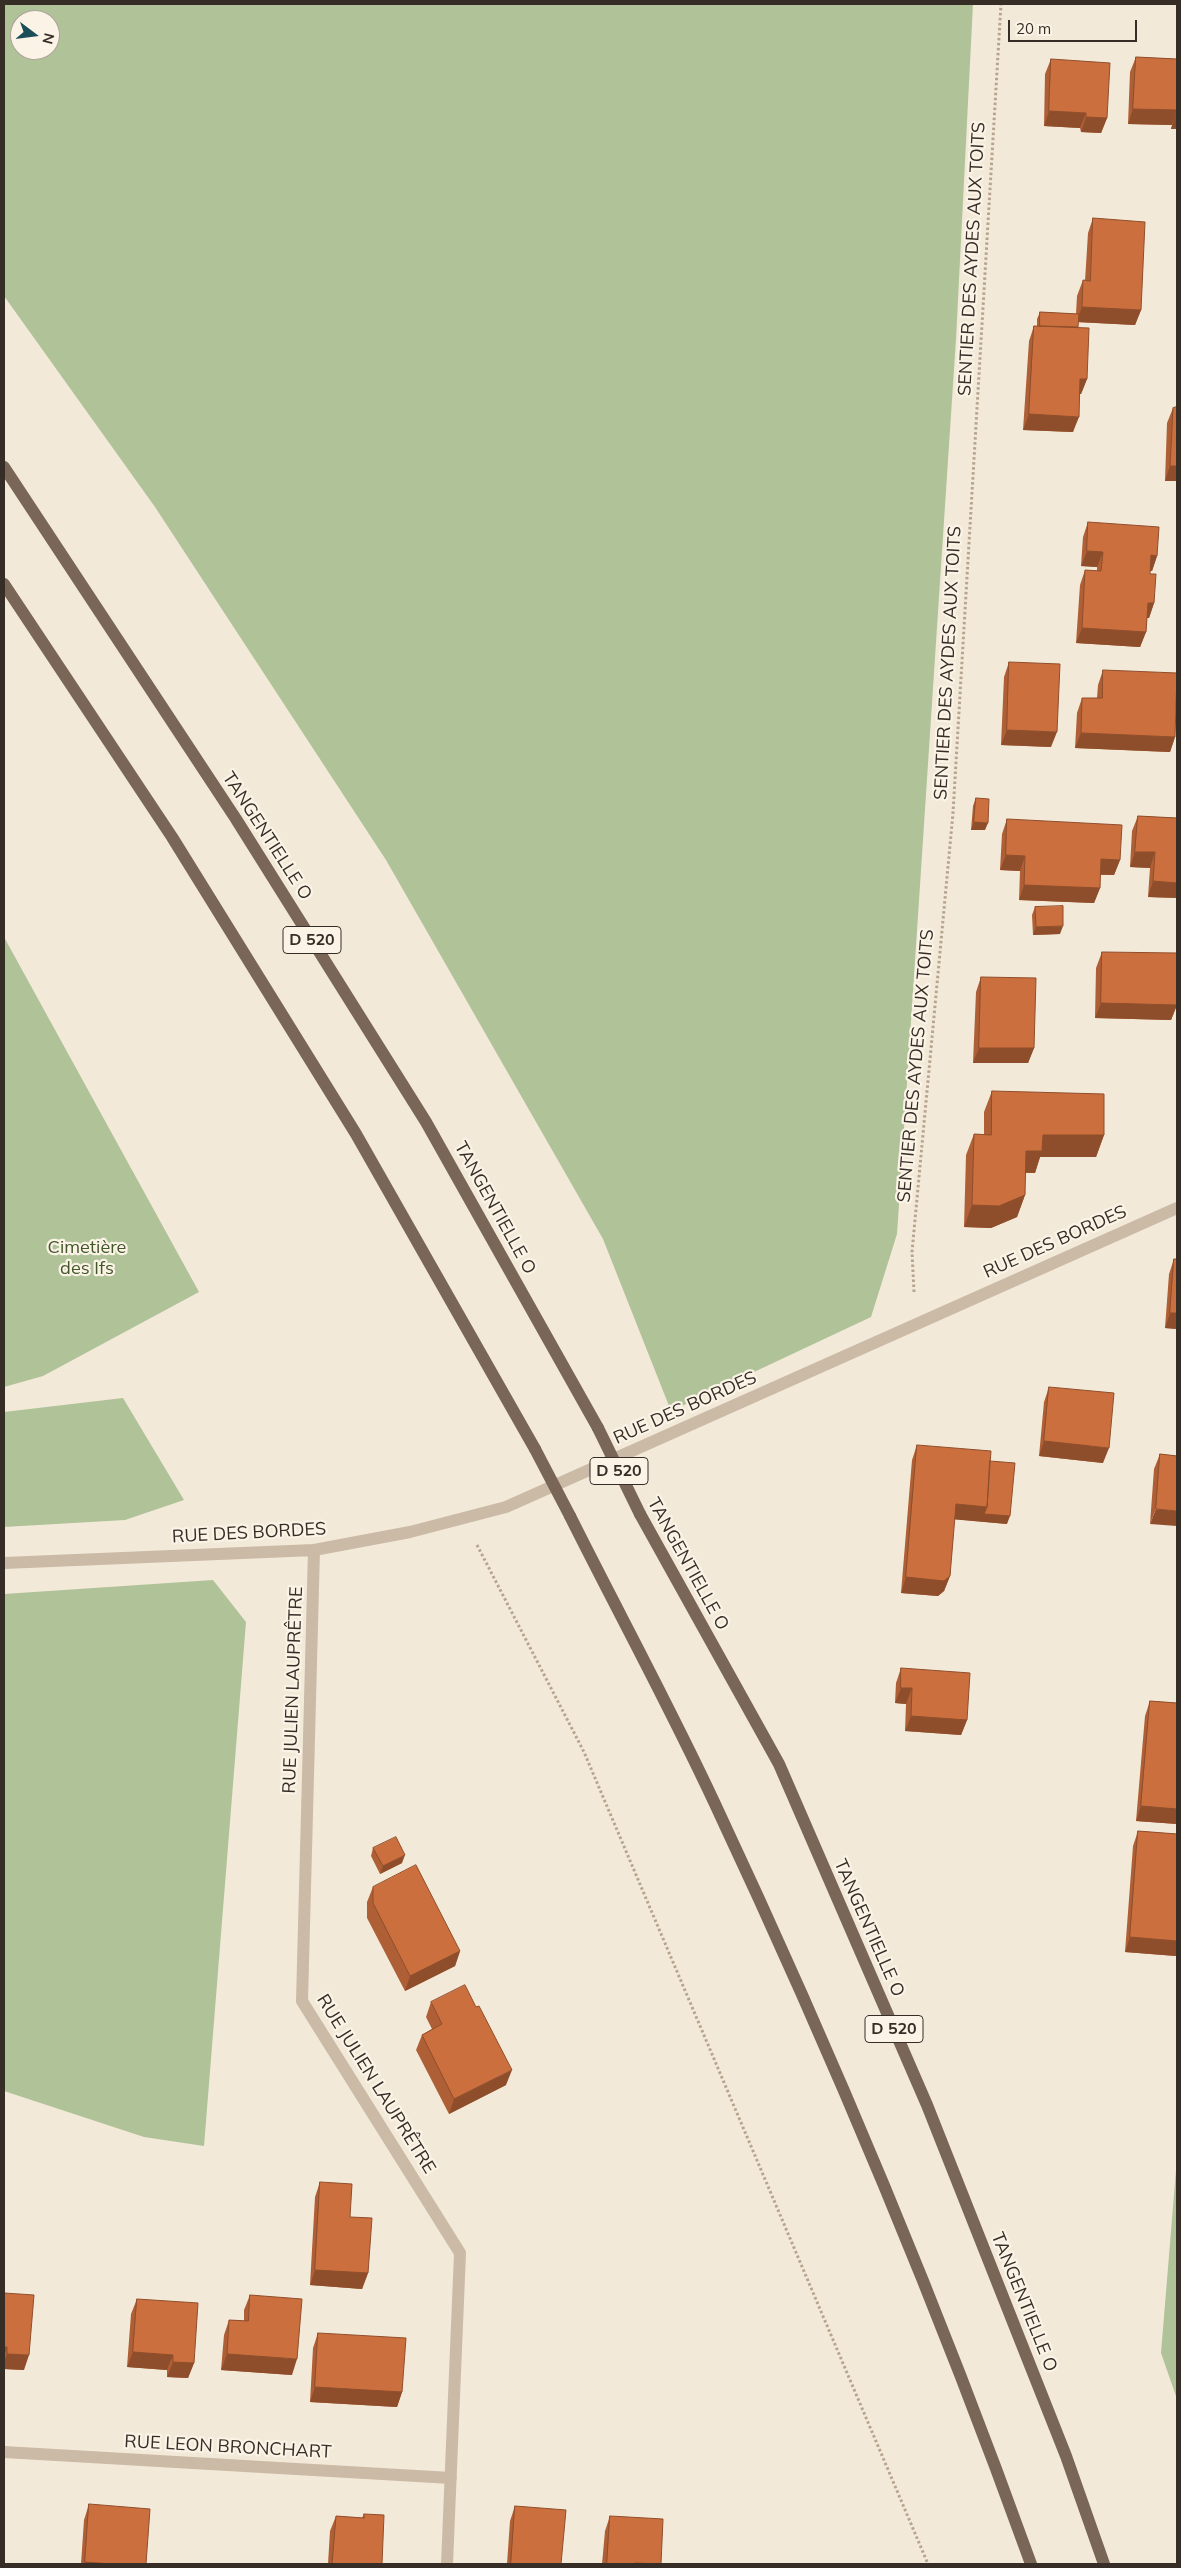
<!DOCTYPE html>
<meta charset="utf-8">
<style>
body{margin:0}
#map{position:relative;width:1181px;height:2568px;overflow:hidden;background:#f3e9d9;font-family:Mulish,sans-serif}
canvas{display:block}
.frame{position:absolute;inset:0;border:5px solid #362d26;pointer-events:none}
.north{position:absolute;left:10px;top:10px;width:50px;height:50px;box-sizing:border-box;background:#faf3e6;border:1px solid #aca499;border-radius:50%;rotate:105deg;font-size:14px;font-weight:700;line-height:20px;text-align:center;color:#362d26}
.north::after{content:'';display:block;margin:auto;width:18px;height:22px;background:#1a4f5a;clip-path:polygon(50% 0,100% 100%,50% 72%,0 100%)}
.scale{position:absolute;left:1008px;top:20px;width:129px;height:22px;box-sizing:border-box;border:2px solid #362d26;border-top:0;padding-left:6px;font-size:15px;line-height:18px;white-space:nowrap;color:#362d26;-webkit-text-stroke:4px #faf3e6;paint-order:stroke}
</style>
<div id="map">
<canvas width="1181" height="2568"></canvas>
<div class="frame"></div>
<div class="north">N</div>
<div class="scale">20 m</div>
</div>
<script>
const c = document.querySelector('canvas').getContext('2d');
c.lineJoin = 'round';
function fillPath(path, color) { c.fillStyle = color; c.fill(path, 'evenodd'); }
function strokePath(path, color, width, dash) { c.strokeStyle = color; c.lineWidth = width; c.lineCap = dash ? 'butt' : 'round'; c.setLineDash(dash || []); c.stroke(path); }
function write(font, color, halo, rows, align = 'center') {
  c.font = font + ' Mulish,sans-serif'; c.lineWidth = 4.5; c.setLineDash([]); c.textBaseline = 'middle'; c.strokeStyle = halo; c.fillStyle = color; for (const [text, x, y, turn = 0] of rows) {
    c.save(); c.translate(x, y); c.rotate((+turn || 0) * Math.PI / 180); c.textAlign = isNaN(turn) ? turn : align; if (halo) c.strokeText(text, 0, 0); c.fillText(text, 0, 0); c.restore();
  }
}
const green = new Path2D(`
 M4 4H973L956 339 897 1234 871 1317 671 1411 603 1239 386 860 155 507 4 296ZM20 20H50V50H20Z
 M4 937 199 1292 43 1376 4 1387Z
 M123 1398 184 1500 125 1520 4 1527V1412Z
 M213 1580 246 1622 204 2146 144 2137 4 2091V1594Z
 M1177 2158V2399L1161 2353Z`);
const path = new Path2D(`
 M914 1292 912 1252 953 813 1001 4
 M477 1545 584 1752 928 2564`);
const minor = new Path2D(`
 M314 1550 302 2001 460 2253 447 2564
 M4 1563 314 1550 410 1532 506 1507 1177 1208
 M4 2452 451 2478`);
const major = new Path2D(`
 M4 467 236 819 426 1122 598 1428
 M4 584 172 837 356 1134 535 1449
 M640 1514 779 1764 927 2105 1066 2456 1104 2564
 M570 1516C618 1612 670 1707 715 1804 832 2053 938 2306 1031 2564`);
const majorBridge = new Path2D(`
 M598 1428 640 1514
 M535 1449 570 1516`);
const wall = new Path2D(`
 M1136 57 1177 59V129H1171L1172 125 1128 124 1130 72Z
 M1051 59 1107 118 1101 133 1081 132 1080 128 1044 126 1045 74Z
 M1093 218 1141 310 1135 325 1078 322V327L1087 379 1081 394H1080L1073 432 1023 430 1029 341 1034 326H1037V319L1040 312 1076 314 1077 296 1083 280 1085 281 1088 233Z
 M1177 407V481H1165L1167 423 1173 408Z
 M1088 522 1157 556 1152 571H1150V574L1154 603 1149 618H1147L1146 632 1140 647 1076 643 1080 585 1085 570 1097 571V567L1081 566 1083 537Z
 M1009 662 1051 747 1001 745 1004 677Z
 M1103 670 1175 737 1170 752 1075 748 1077 713 1082 698H1097L1098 685Z
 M976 798 985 830H971L973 806Z
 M1138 816 1177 818V898L1148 897 1150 868 1130 867 1132 831Z
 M1007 819 1120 860 1114 875H1100V888L1094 903 1019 900 1020 871 1000 870 1002 834Z
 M1035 907 1060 934 1033 935 1032 915Z
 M1102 952 1177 1005 1171 1020 1095 1018 1096 968Z
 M981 977 1034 1048 1028 1063H973L976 992Z
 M992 1091 1104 1135 1096 1157H1040L1035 1173H1025V1195L1017 1217 991 1228 964 1227 966 1155 974 1134H984V1112Z
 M1174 1259H1177V1329L1165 1328 1169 1274Z
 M1049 1387 1103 1463 1039 1456 1044 1402Z
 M917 1445 1007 1524 954 1519 950 1576 944 1591 938 1596 901 1593 912 1460Z
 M1160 1454 1177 1456 1150 1524 1154 1469Z
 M901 1668 967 1720 961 1735 905 1731 906 1704 895 1703 896 1683Z
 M1150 1701 1177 1703V1824L1136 1821 1145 1716Z
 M1138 1831 1177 1834V1953L1176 1956 1125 1952 1133 1846Z
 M373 1848 402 1863 380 1874 371 1856Z
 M373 1887 460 1951 455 1966 405 1991 367 1918V1902Z
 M431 2002 506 2085 449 2114 416 2050 422 2035 432 2029 426 2017Z
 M320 2182 350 2217 368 2273 362 2289 310 2285 315 2197Z
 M4 2293 24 2370 4 2369Z
 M250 2295 292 2375 221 2370 224 2335 229 2320 244 2321V2310Z
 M137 2299 194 2363 188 2378 167 2377V2370L127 2367 131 2314Z
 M318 2333 402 2392 397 2407 310 2402 313 2348Z
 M89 2504 146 2564H81L84 2520Z
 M515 2506 561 2564H507L510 2521Z
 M364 2514 382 2564H328L330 2531 336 2516 362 2518Z
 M610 2516 661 2564H602L605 2531Z`);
const shadedWall = new Path2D(`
 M1133 109 1177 110 1172 125 1128 124Z
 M1049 111 1086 113 1080 128 1044 126Z
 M1176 114H1177V129H1171Z
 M1086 117 1107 118 1101 133 1081 132Z
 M1082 307 1141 310 1135 325 1076 322Z
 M1080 379H1087L1081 394H1075Z
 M1029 414 1079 417 1073 432 1023 430Z
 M1170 466H1177V481H1165Z
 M1087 551 1103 552 1097 567 1081 566Z
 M1151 555 1157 556 1152 571 1146 570Z
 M1148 603H1154L1149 618H1142Z
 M1082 628 1146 632 1140 647 1076 643Z
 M1007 730 1057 732 1051 747 1001 745Z
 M1081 733 1175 737 1170 752 1075 748Z
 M974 822 988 823 985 830H971Z
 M1135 852H1155L1150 868 1130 867Z
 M1006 855 1025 856 1020 871 1000 870Z
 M1101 859 1120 860 1114 875 1095 874Z
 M1153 881 1177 883V898L1148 897Z
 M1024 885 1100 888 1094 903 1019 900Z
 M1063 926 1060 934 1033 935 1036 927Z
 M1101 1003 1177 1005 1171 1020 1095 1018Z
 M979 1048H1034L1028 1063H973Z
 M1043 1135H1104L1096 1157H1040L1035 1173 1018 1172 1026 1151Z
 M1025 1195 1017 1217 991 1228 964 1227 972 1205Z
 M1170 1313H1177V1329L1165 1328Z
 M1044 1441 1109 1448 1103 1463 1039 1456Z
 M956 1504 987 1507 1010 1516 1007 1524 950 1519Z
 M1156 1509 1177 1511V1526L1150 1524Z
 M950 1576 944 1591 938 1596 901 1593 906 1577Z
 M901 1688H912L906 1704 895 1703Z
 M911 1716 967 1720 961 1735 905 1731Z
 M1141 1806 1177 1809V1824L1136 1821Z
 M405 1855 402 1863 380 1874 383 1866Z
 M1130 1937 1177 1941V1953L1176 1956 1125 1952Z
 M460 1951 455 1966 405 1991 410 1976Z
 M512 2070 506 2085 449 2114 454 2099Z
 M315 2270 368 2273 362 2289 310 2285Z
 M4 2347H7L4 2356Z
 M133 2352 173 2355 167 2370 127 2367Z
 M7 2354 29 2355 24 2370 4 2369V2362Z
 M227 2354 297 2359 292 2375 221 2370Z
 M173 2362 194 2363 188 2378 167 2377Z
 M315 2387 402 2392 397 2407 310 2402Z
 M85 2562 111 2564H85Z
 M635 2563 654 2564H634Z`);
const building = new Path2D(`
 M1136 57 1177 59V110L1133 109Z
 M1051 59 1110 63 1107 118 1086 117V113L1049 111Z
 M1093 218 1145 222 1141 310 1082 307 1083 280 1090 281Z
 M1040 312 1079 314 1078 327 1040 326Z
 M1034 326 1089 328 1087 379H1080L1079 417 1029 414Z
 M1177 407V466H1170L1173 408Z
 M1088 522 1159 527 1157 556 1151 555 1150 574H1156L1154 603H1148L1146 632 1082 628 1085 570 1101 571 1103 552 1087 551Z
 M1009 662 1060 664 1057 732 1007 730Z
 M1103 670 1177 673 1175 737 1081 733 1082 698H1102Z
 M976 798 989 799 988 823 974 822Z
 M1138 816 1177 818V883L1153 881 1155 852H1135Z
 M1007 819 1122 825 1120 860 1101 859 1100 888 1024 885 1025 856 1006 855Z
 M1063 906V926L1036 927 1035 907Z
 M1102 952 1177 953V1005L1101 1003Z
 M981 977 1036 978 1034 1048H979Z
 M992 1091 1104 1094V1135H1043L1042 1151H1026L1025 1195 999 1206 972 1205 974 1134 991 1135Z
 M1174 1259H1177V1313H1170Z
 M1049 1387 1114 1393 1109 1448 1044 1441Z
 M917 1445 991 1451 987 1507 956 1504 950 1576 944 1581 906 1577Z
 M1160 1454 1177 1456V1511L1156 1509Z
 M990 1461 1015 1463 1010 1516 984 1514 987 1507Z
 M901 1668 970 1673 967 1720 911 1716 912 1688H901Z
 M1150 1701 1177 1703V1809L1141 1806Z
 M1138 1831 1177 1834V1941L1130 1937Z
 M396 1837 405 1855 383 1866 373 1848Z
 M416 1865 460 1951 410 1976 373 1903V1887Z
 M465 1985 476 2007 479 2006 512 2070 454 2099 422 2035 442 2024 431 2002Z
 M320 2182 352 2184 350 2217 372 2218 368 2273 315 2270Z
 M4 2293 34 2295 29 2355 7 2354V2347H4Z
 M250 2295 302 2299 297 2359 227 2354 229 2320 248 2321Z
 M137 2299 198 2303 194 2363 173 2362V2355L133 2352Z
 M318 2333 406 2338 402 2392 315 2387Z
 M89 2504 150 2509 146 2564H111L85 2562Z
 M515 2506 566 2510 561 2564H511Z
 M364 2514 384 2515 382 2564H332L336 2516 364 2518Z
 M610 2516 663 2519 661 2564 635 2563 634 2564H607Z`);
const shields = [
 [312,940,58],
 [619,1471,58],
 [894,2029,58]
];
const shieldNames = [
 ["D 520",312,940],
 ["D 520",619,1471],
 ["D 520",894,2029]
];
const streetNames = [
 ["SENTIER DES AYDES AUX TOITS",972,259,-87],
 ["SENTIER DES AYDES AUX TOITS",948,663,-87],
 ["TANGENTIELLE O",267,836,57],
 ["SENTIER DES AYDES AUX TOITS",916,1066,-85],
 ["TANGENTIELLE O",495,1208,61],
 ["RUE DES BORDES",1055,1242,-24],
 ["RUE DES BORDES",685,1408,-24],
 ["RUE DES BORDES",249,1533,-3],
 ["TANGENTIELLE O",688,1564,61],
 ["RUE JULIEN LAUPRÊTRE",293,1690,-88],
 ["TANGENTIELLE O",869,1928,66],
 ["RUE JULIEN LAUPRÊTRE",376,2084,58],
 ["TANGENTIELLE O",1024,2302,68],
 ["RUE LEON BRONCHART",228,2447,3]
];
const parkNames = [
 ["Cimetière",87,1248],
 ["des Ifs",87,1269]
];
fillPath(green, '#b0c298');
strokePath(path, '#b7a48f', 3, [2.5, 2.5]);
strokePath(minor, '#cbbaa5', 12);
strokePath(major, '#796657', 12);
strokePath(majorBridge, '#796657', 12);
fillPath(wall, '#af5f35');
fillPath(shadedWall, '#8f4e2b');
fillPath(building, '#cc6f3e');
strokePath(building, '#8f4e2b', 1);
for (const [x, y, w] of shields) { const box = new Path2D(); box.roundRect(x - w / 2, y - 13.5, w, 27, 4); c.fillStyle = '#faf3e6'; c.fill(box); strokePath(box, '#362d26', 1); }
write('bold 16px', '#362d26', null, shieldNames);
write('18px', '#362d26', '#faf3e6', streetNames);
write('18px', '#415629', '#faf3e6', parkNames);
</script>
